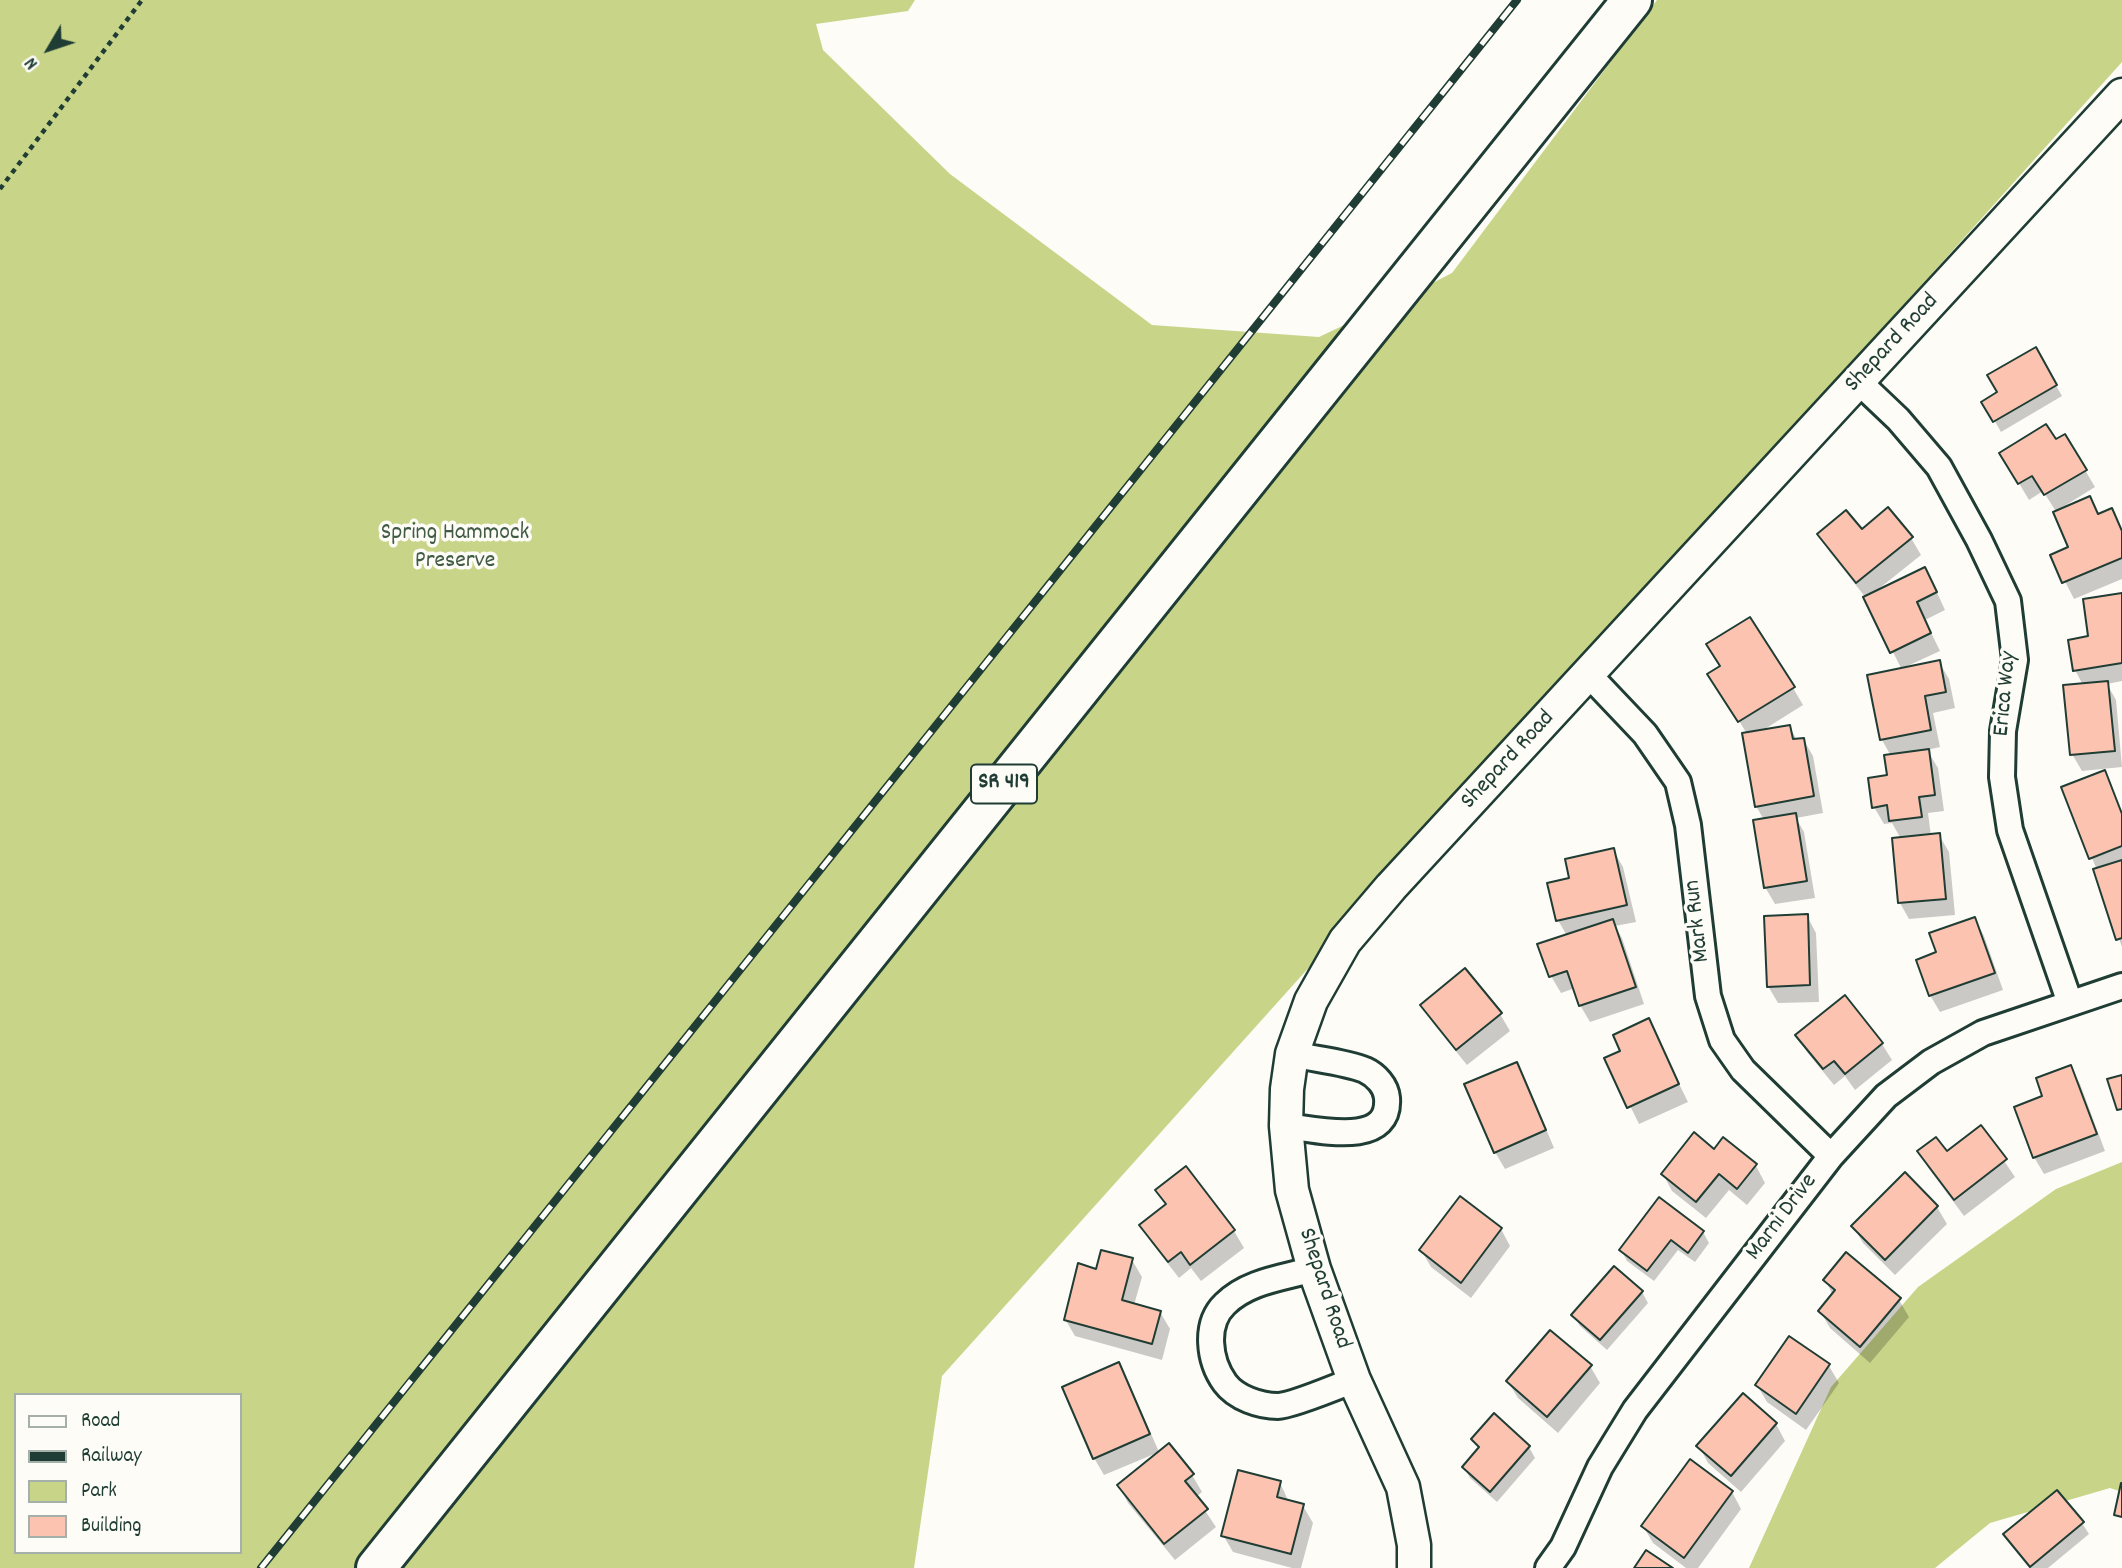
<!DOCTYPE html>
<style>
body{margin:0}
#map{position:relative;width:2122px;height:1568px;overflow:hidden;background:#fdfcf7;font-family:Dekko,sans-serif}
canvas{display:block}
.legend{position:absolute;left:14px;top:1393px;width:228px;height:161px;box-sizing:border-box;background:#fdfcf7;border:2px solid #a4b0a9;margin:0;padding:9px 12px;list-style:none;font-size:21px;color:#1f3d34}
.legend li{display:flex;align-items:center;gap:14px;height:35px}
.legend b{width:35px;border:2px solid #a4b0a9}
.north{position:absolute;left:14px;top:14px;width:70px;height:70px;-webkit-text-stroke:5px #fdfcf7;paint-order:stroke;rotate:231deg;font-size:19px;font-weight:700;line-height:28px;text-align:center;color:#1f3d34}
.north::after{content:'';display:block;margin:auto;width:24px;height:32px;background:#1f3d34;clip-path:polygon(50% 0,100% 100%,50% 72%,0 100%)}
</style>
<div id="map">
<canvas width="2122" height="1568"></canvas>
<ul class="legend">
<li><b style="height:9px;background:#fdfcf7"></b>Road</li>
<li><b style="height:9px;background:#1f3d34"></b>Railway</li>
<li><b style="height:19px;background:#c8d589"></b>Park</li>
<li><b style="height:19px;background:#fcc4b0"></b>Building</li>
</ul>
<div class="north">N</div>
</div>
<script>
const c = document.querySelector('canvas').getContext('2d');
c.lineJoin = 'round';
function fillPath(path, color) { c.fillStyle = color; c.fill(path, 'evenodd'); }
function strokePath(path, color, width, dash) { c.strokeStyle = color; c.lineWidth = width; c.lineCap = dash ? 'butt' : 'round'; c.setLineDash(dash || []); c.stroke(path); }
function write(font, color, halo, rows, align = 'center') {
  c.font = font + ' Dekko,sans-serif'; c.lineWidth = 7; c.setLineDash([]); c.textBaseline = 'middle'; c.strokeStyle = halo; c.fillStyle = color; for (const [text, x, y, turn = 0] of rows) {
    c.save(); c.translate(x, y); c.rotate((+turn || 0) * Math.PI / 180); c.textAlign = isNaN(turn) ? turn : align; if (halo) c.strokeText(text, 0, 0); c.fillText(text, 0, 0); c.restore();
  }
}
const green = new Path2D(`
 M0 0H915L908 11 816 24 823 50 950 174 1152 325 1319 337 1361 317 359 1568H0ZM16 1395H240V1552H16Z
 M1657 0H2122V62L942 1376 914 1568H393L1417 291 1452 273Z
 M2122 1162V1492L2110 1488 1990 1523 1935 1568H1749L1831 1387 1918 1287 2056 1189Z`);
const shadow = new Path2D(`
 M2035 349 2062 396 2001 432 1984 402 2000 393Z
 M2065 436 2095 487 2058 510 2059 512 2090 499 2099 516 2112 510 2122 529V579L2074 599 2052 556 2070 548 2057 513 2043 491 2029 500 2001 453 2056 442Z
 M1862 531 1911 538 1921 555 1876 591 1934 586 1945 610 1925 620 1940 651 1903 668 1939 662 1949 679 1955 708 1933 713 1940 747 1927 750 1938 768 1944 811 1928 813 1931 836 1939 835 1949 852 1955 915 1909 919 1900 903 1901 839 1892 823 1884 824 1874 807 1889 777 1891 756 1882 740 1869 676 1902 670 1866 598 1829 551 1819 534Z
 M2122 594V681L2107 684 2116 700 2122 767 2082 771 2072 754 2083 685 2075 670 2090 638Z
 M1793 688 1803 705 1760 732 1789 726 1797 740 1803 739 1813 756 1823 813 1796 818 1804 832 1815 898 1775 904 1765 887 1764 820 1756 806 1747 734 1735 714Z
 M2104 773 2122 811V947L2095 871 2097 870 2063 788Z
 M1613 850 1623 867 1636 922 1615 926 1622 938 1644 1004 1590 1022 1580 1005 1575 988 1561 993 1551 976 1540 945 1567 936 1558 920 1571 879Z
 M1807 916 1816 933 1819 1002 1778 1003 1768 986Z
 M1975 919 1984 936 2003 990 1940 1012 1930 995 1938 953Z
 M1422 1005 1500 1014 1510 1031 1467 1065 1432 1022Z
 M1648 1021 1688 1102 1639 1124 1607 1059 1622 1052Z
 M1797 1035 1882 1044 1892 1060 1855 1090 1845 1076 1834 1085 1807 1052Z
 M1516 1064 1526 1081 1554 1148 1505 1169 1495 1152Z
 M2071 1067 2080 1084 2105 1151 2044 1174 2034 1157Z
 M1981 1127 2015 1177 1964 1216 1929 1169 1919 1152 1946 1153Z
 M1714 1151 1756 1166 1765 1183 1747 1205 1729 1190 1706 1218 1672 1191 1663 1174Z
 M1186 1169 1234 1231 1244 1248 1201 1281 1191 1268 1179 1278 1151 1242 1141 1225 1166 1206 1157 1191Z
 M1905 1175 1937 1207 1947 1224 1895 1275 1863 1243 1853 1226Z
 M1501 1229 1510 1246 1471 1298 1431 1267 1421 1250Z
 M1703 1232 1709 1243 1695 1262 1678 1250 1654 1281 1627 1261 1621 1250Z
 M1132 1260 1142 1277 1134 1305 1160 1312 1170 1329 1162 1360 1075 1336 1065 1319 1098 1271Z
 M1825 1280 1899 1300 1909 1317 1870 1363 1830 1328 1820 1311 1833 1295Z
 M1642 1292 1648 1303 1607 1350 1580 1326 1573 1315Z
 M1790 1338 1829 1366 1839 1383 1806 1430 1767 1402 1757 1385Z
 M1119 1364 1128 1381 1159 1452 1104 1475 1094 1458Z
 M1590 1366 1600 1383 1558 1433 1518 1398 1508 1382Z
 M1776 1424 1785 1441 1741 1492 1708 1463 1699 1446Z
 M1473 1439 1529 1447 1535 1458 1497 1502 1470 1478 1464 1467 1479 1450Z
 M1192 1475 1202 1492 1196 1497 1216 1527 1175 1560 1128 1503 1119 1486Z
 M1280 1483 1289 1502 1303 1506 1313 1523 1301 1568H1292L1233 1552 1223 1535Z
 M1732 1492 1741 1509 1698 1568H1686L1653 1543 1643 1526Z
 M2082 1523 2089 1534 2048 1568H2031L2005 1535Z`);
const building = new Path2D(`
 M2036 347 2057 385 1993 422 1981 402 1997 392 1987 375Z
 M2046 424 2056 439 2065 434 2087 470 2044 495 2032 476 2018 484 1999 453Z
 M2090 496 2098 514 2112 508 2122 531V558L2062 583 2050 555 2068 547 2053 512Z
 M1888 507 1913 537 1856 583 1817 534 1846 510 1862 529Z
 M1925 567 1937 592 1917 602 1931 633 1890 653 1863 597Z
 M2122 593V663L2073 671 2068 640 2088 636 2083 599Z
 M1750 617 1795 687 1738 722 1707 674 1720 666 1706 644Z
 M1940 660 1946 692 1925 696 1931 730 1880 740 1867 675Z
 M2108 681 2115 751 2070 755 2063 685Z
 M1790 725 1793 739 1804 738 1814 796 1755 807 1742 733Z
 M1929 749 1935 795 1919 797 1922 817 1889 821 1887 805 1872 808 1868 778 1887 775 1884 755Z
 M2105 770 2122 814V846L2089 859 2061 787Z
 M1796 813 1807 881 1764 888 1753 820Z
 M1940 833 1946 899 1898 903 1892 838Z
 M1614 848 1627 905 1556 921 1547 883 1569 878 1565 859Z
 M2122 860V938L2116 940 2093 869Z
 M1808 914 1810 985 1767 987 1764 916Z
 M1975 917 1995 973 1929 996 1916 960 1936 952 1929 933Z
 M1613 919 1636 987 1579 1006 1567 971 1549 977 1537 944Z
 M1465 968 1502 1013 1456 1050 1420 1005Z
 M1845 995 1883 1043 1845 1074 1834 1061 1823 1069 1795 1035Z
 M1649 1018 1679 1084 1627 1108 1604 1058 1620 1051 1613 1035Z
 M1517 1062 1546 1130 1494 1153 1464 1084Z
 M2071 1065 2097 1134 2033 1158 2014 1107 2042 1096 2036 1078Z
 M2122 1075V1109L2117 1110 2107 1079Z
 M1981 1125 2007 1159 1954 1200 1917 1151 1936 1137 1947 1151Z
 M1694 1132 1714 1149 1723 1137 1757 1164 1737 1189 1719 1174 1696 1202 1661 1174Z
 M1186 1166 1235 1230 1190 1265 1181 1252 1168 1262 1139 1225 1166 1204 1155 1190Z
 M1905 1172 1938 1206 1885 1260 1851 1226Z
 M1460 1196 1502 1228 1461 1283 1419 1250Z
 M1659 1197 1704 1231 1688 1253 1671 1240 1647 1271 1619 1250Z
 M1101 1250 1133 1258 1122 1300 1161 1311 1152 1344 1064 1320 1078 1263 1096 1269Z
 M1846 1252 1901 1298 1860 1347 1818 1311 1835 1290 1823 1280Z
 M1614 1266 1643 1291 1600 1340 1571 1315Z
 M1550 1330 1592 1365 1547 1417 1506 1381Z
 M1789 1336 1830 1364 1796 1414 1755 1385Z
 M1119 1362 1150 1434 1093 1459 1062 1387Z
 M1743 1393 1777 1423 1731 1476 1696 1446Z
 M1494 1413 1530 1446 1490 1492 1462 1467 1479 1447 1471 1439Z
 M1169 1443 1194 1474 1185 1481 1208 1509 1164 1544 1117 1485Z
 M1690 1459 1733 1491 1684 1558 1641 1526Z
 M1238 1470 1281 1481 1277 1497 1304 1504 1291 1554 1221 1536Z
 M2121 1483H2122V1517L2114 1515Z
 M2057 1490 2084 1522 2030 1567 2003 1534Z
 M1646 1550 1673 1568H1634Z`);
const path = new Path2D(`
 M0 189 142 0`);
const minor = new Path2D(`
 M1858 381 1898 419 1939 467 1979 540 2008 601 2015 660 2003 731 2002 777 2010 830 2070 1003
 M1589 675 1645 734 1678 782 1688 825 1708 996 1722 1040 1743 1070 1831 1156
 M1286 1126C1315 1129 1391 1149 1387 1098 1386 1086 1376 1075 1365 1070 1346 1062 1313 1059 1292 1054
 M1314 1269C1283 1278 1248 1281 1225 1304 1204 1324 1209 1361 1225 1383 1236 1398 1260 1406 1278 1406 1291 1406 1339 1386 1354 1380
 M1548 1568 1563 1547 1600 1467 1635 1410 1831 1156 1886 1096 1931 1062 1983 1033 2122 986`);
const tertiary = new Path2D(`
 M1414 1568V1545L1403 1487 1354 1380 1314 1269 1292 1190 1286 1126 1287 1089 1292 1054 1311 1001 1345 941 1391 887 2122 95`);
const primary = new Path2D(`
 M376 1568 1632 0`);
const rail = new Path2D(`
 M261 1568 1517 0`);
const shields = [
 [1004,784,66]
];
const shieldNames = [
 ["SR 419",1004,784]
];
const streetNames = [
 ["Shepard Road",1893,344,-47],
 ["Erica Way",2007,694,-85],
 ["Shepard Road",1509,761,-47],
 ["Mark Run",1699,921,-97],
 ["Marni Drive",1783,1218,-53],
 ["Shepard Road",1323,1289,72]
];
const parkNames = [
 ["Spring Hammock",455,535],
 ["Preserve",455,563]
];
fillPath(green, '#c8d589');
fillPath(shadow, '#0003');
fillPath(building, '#fcc4b0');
strokePath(building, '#1f3d34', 2);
strokePath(minor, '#1f3d34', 30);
strokePath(tertiary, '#1f3d34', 37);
strokePath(primary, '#1f3d34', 44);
strokePath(path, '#1f3d34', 4.5, [5, 5]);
strokePath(minor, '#fdfcf7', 24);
strokePath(tertiary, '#fdfcf7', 32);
strokePath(primary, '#fdfcf7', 38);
strokePath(rail, '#1f3d34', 8);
strokePath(rail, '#fdfcf7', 5, [16]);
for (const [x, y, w] of shields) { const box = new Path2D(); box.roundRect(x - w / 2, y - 19.5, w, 39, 5); c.fillStyle = '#fdfcf7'; c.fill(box); strokePath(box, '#1f3d34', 2); }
write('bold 23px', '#1f3d34', null, shieldNames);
write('24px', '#1f3d34', '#fdfcf7', streetNames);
write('24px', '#415b45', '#fdfcf7', parkNames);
</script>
